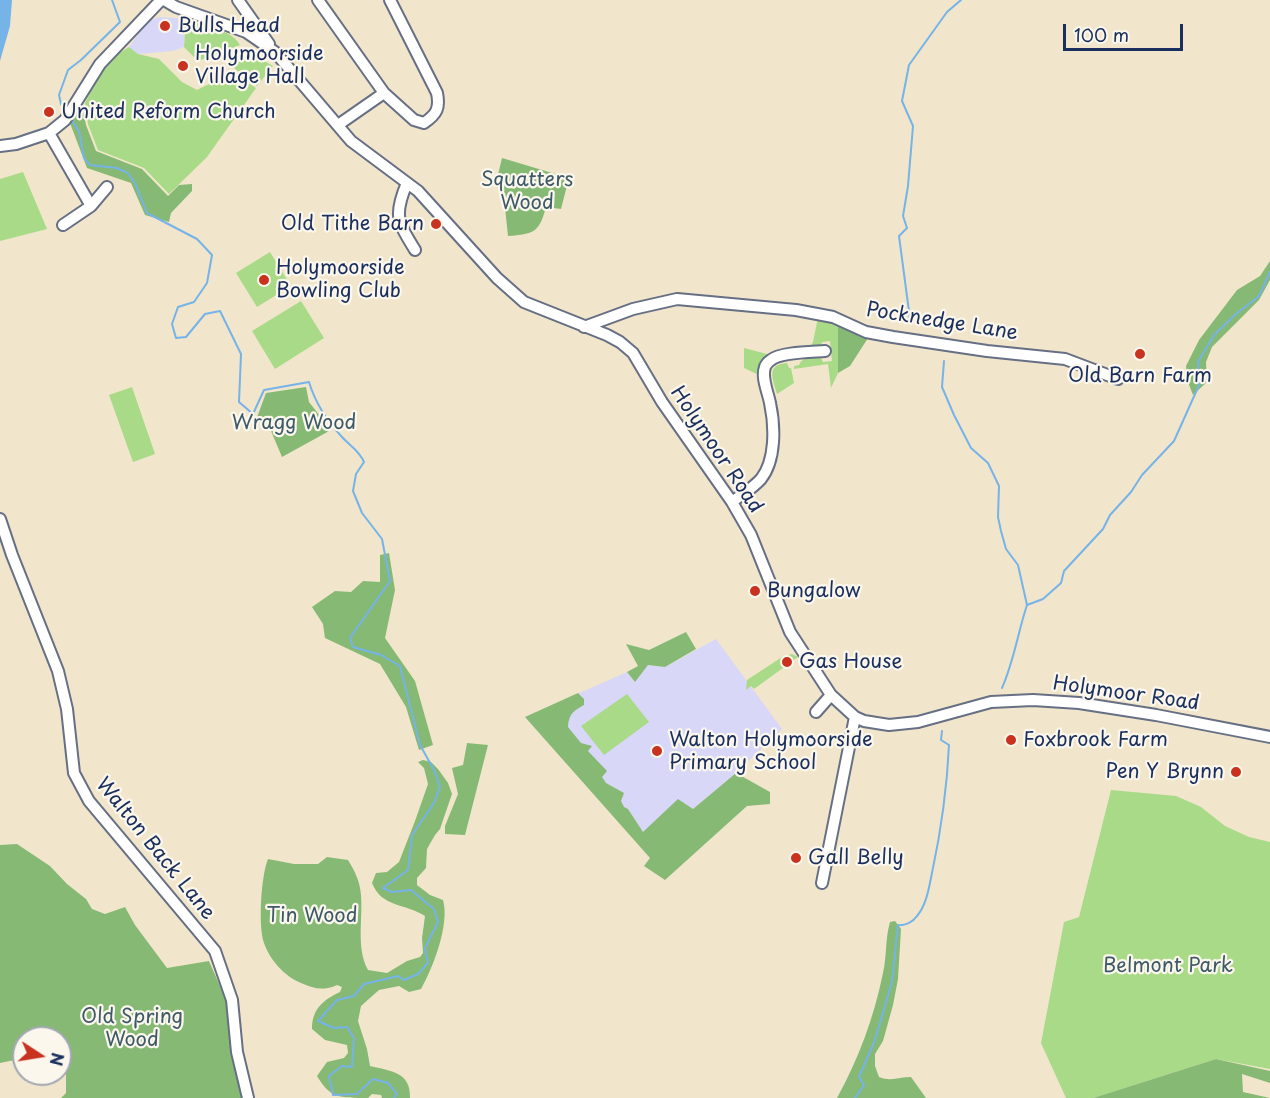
<!DOCTYPE html>
<style>
body{margin:0}
#map{position:relative;width:1270px;height:1098px;overflow:hidden;background:#f1e6cb;font-family:"Playpen Sans",sans-serif}
canvas{display:block}
.north{position:absolute;left:12px;top:1026px;width:60px;height:60px;box-sizing:border-box;background:#fbf7ec;border:2px solid #a1a7b3;border-radius:50%;rotate:102deg;font-size:16px;font-weight:700;line-height:24px;text-align:center;color:#1b2f5e}
.north::after{content:'';display:block;margin:auto;width:21px;height:27px;background:#c8321e;clip-path:polygon(50% 0,100% 100%,50% 72%,0 100%)}
.scale{position:absolute;left:1063px;top:24px;width:120px;height:27px;box-sizing:border-box;border:3px solid #1b2f5e;border-top:0;padding-left:8px;font-size:18px;line-height:21px;white-space:nowrap;color:#1b2f5e;-webkit-text-stroke:4px #fbf7ec;paint-order:stroke}
</style>
<div id="map">
<canvas width="1270" height="1098"></canvas>
<div class="north">N</div>
<div class="scale">100 m</div>
</div>
<script>
const c = document.querySelector('canvas').getContext('2d');
c.lineJoin = 'round';
function fillPath(path, color) { c.fillStyle = color; c.fill(path, 'evenodd'); }
function strokePath(path, color, width, dash) { c.strokeStyle = color; c.lineWidth = width; c.lineCap = dash ? 'butt' : 'round'; c.setLineDash(dash || []); c.stroke(path); }
function write(font, color, halo, rows, align = 'center') {
  c.font = font + ' "Playpen Sans",sans-serif'; c.lineWidth = 4.5; c.setLineDash([]); c.textBaseline = 'middle'; c.strokeStyle = halo; c.fillStyle = color; for (const [text, x, y, turn = 0] of rows) {
    c.save(); c.translate(x, y); c.rotate((+turn || 0) * Math.PI / 180); c.textAlign = isNaN(turn) ? turn : align; if (halo) c.strokeText(text, 0, 0); c.fillText(text, 0, 0); c.restore();
  }
}
const built = new Path2D(`
 M159 17 178 18 194 22 185 34 184 47 173 51 138 54 129 47 147 22Z
 M716 639 782 729 736 773 693 809 635 840 525 717 627 672 634 681 648 665 665 667Z`);
const green = new Path2D(`
 M194 22C208 26 233 31 240 45L201 60 194 57 184 47 185 34Z
 M129 47 138 54 159 59 182 82 197 90 233 72 256 88 207 157 169 194 144 168 98 150 88 124 85 103 100 71 113 57Z
 M247 51 273 66 257 86 234 68Z
 M23 172 47 229 0 241V179Z
 M270 252 291 286 257 307 236 273Z
 M301 301 324 338 275 369 252 331Z
 M818 317 838 325V373L831 388 828 364 794 369V366L799 365C803 356 811 357 820 356L823 362 832 361 830 341 822 342 821 347 809 349 813 342Z
 M744 348 771 355 759 375 744 368Z
 M787 363 789 368H791L794 383 777 394C773 379 765 365 787 363Z
 M132 387 155 454 133 462 109 395Z
 M792 654 798 657 754 689 751 686 746 690 747 680 782 657Z
 M627 694 649 722 604 755 581 726Z
 M1111 790 1176 796 1201 807 1225 826 1249 837 1270 842V1069L1216 1059 1093 1098H1066L1041 1043 1064 922 1079 917Z`);
const forest = new Path2D(`
 M82 106 86 125 96 151 142 169 168 196 179 185 192 184V191L171 213 169 222 145 215 131 183 87 168 70 123Z
 M502 158 569 178 561 209 546 207C539 233 534 234 508 236L503 189 495 187Z
 M1270 261V280L1259 300 1212 347 1206 362 1207 382 1193 395 1188 382 1186 366 1199 340 1237 290 1260 276Z
 M838 325 868 338 850 366 838 373Z
 M306 387 309 402 331 430 282 457 271 431 256 420 266 393Z
 M389 553 395 590 385 638 415 681 433 745 419 750 406 707 380 664 325 638 323 624 312 607 335 591 351 592 363 581 380 582V555Z
 M686 632 696 649 665 667 648 665 635 682 627 672 638 666 626 644 649 650Z
 M578 693 584 699V705C573 711 569 714 568 727L581 743 592 746 588 751 607 771 602 777 606 783 624 793 621 801 624 807 628 809 643 832 678 799 693 809 736 773 770 792V804L747 806 665 880 644 866 650 858 525 717Z
 M467 743 488 745 465 835 445 834V826L458 794 452 768 463 765Z
 M423 760 431 762 438 769 448 783 452 794 440 829 435 835 427 849 426 868 417 878V885L430 895 443 900C450 924 433 968 421 989L409 992 399 986 379 990 361 1006 358 1021 367 1049 370 1066C391 1071 411 1072 410 1098H382L381 1095 372 1094 368 1098C339 1098 330 1098 317 1076L327 1062 344 1058 348 1053 347 1045 325 1040 312 1029C312 1009 323 1000 340 992L342 987 337 985C324 991 314 989 301 983 284 976 270 960 264 943 258 926 261 876 268 859L294 864H318L327 857 348 860C355 871 360 882 361 895 363 920 356 948 368 970L387 973 407 961 420 957 423 953 422 938 425 916C405 903 382 908 372 883L376 873 387 872 399 862 415 821 428 784 424 768 418 762Z
 M17 844 50 866 67 884 86 899 92 909 105 914 125 907 135 925 167 968 209 961 227 1002 245 1098H61L66 1093V1048L60 1049V1038H24V1058L0 1063V845Z
 M895 921 901 929 898 979 893 1005 883 1041 875 1054V1066L879 1077C891 1082 899 1077 911 1077L926 1098H837C859 1058 874 1017 883 973 887 956 885 939 890 922Z
 M1216 1059 1270 1071V1083L1242 1074 1243 1092 1270 1098H1093Z`);
const water = new Path2D(`
 M0 0H12L10 26 0 61Z`);
const stream = new Path2D(`
 M65 111 61 104 59 95 68 70 81 60 120 22 112 0
 M70 118 79 131 84 158 90 165 117 168 128 173 135 183 147 213 197 239 212 255 207 283 194 302 178 307 172 324 176 338 186 337 205 314 220 311 241 354 239 402 253 414 264 390 309 382C315 402 328 422 342 437 350 446 359 450 364 462L356 474 353 491 362 513 382 539 390 581 350 638 353 647 381 655 400 666 420 745 434 770 440 786 434 803 412 835 408 870 383 888 392 892 411 890 434 909 438 922 425 948 428 963 418 974 404 980 398 976 364 984 354 996 337 1000 318 1021 334 1028 347 1027 354 1038 352 1067 342 1066 329 1076 333 1095 357 1094 373 1079 388 1083 397 1094 394 1098
 M910 319 899 236 907 228 903 216 908 186 913 126 902 101 909 65 947 12 961 0
 M944 361 942 387 954 415 971 448 988 463 999 486 998 517 1001 531 1006 549 1018 565 1027 605
 M1002 688C1014 661 1018 632 1027 605L1043 599 1061 583 1064 571 1103 529 1110 515 1131 492 1142 475 1174 441 1200 383 1198 362 1214 335 1236 314 1259 296 1270 272
 M855 1098 864 1085 859 1077 875 1040 892 982 898 925C905 926 913 922 917 916 927 904 929 887 932 873 941 831 947 788 949 745L941 740 942 731`);
const minor = new Path2D(`
 M164 0 176 7 246 32 275 52 351 141 418 191 497 278 524 302 607 335 620 342 633 353 662 402 732 502 751 535 790 632 831 695 855 717 864 721 889 725 918 722 991 702 1033 700 1079 703 1156 715 1270 737
 M238 0 269 44
 M318 0 384 93 414 120 424 123C437 114 440 108 437 93L390 0
 M338 125 384 93
 M49 133 91 206 107 187
 M0 146 16 144 49 133 65 120 100 64 161 0
 M407 183C393 216 398 222 415 250
 M63 225 91 206
 M584 327 633 309 677 299 796 310 833 317 866 332 893 337 987 351 1065 359 1118 379
 M732 502C741 495 753 488 761 479 776 460 775 426 770 403 768 392 761 378 765 367 766 364 768 362 771 360 780 352 812 352 825 351
 M0 519 12 555 58 671 67 709 74 773 89 801 215 951 232 1000 237 1052 248 1098
 M816 712 831 695
 M822 883 855 717`);
const markers = [
 [165,26,6,"#c8321e"],
 [183,66,6,"#c8321e"],
 [49,112,6,"#c8321e"],
 [436,224,6,"#c8321e"],
 [264,280,6,"#c8321e"],
 [1140,354,6,"#c8321e"],
 [755,591,6,"#c8321e"],
 [787,662,6,"#c8321e"],
 [1011,740,6,"#c8321e"],
 [657,751,6,"#c8321e"],
 [1236,772,6,"#c8321e"],
 [796,858,6,"#c8321e"]
];
const poiNames = [
 ["Bulls Head",177,26],
 ["Holymoorside",195,54],
 ["Village Hall",195,77],
 ["United Reform Church",61,112],
 ["Old Tithe Barn",424,224,"right"],
 ["Holymoorside",276,268],
 ["Bowling Club",276,291],
 ["Old Barn Farm",1140,376,"center"],
 ["Bungalow",767,591],
 ["Gas House",799,662],
 ["Walton Holymoorside",669,740],
 ["Primary School",669,763],
 ["Foxbrook Farm",1023,740],
 ["Pen Y Brynn",1224,772,"right"],
 ["Gall Belly",808,858]
];
const parkNames = [
 ["Squatters",527,180],
 ["Wood",527,203],
 ["Wragg Wood",294,423],
 ["Tin Wood",312,916],
 ["Belmont Park",1168,966],
 ["Old Spring",132,1017],
 ["Wood",132,1040]
];
const streetNames = [
 ["Pocknedge Lane",942,322,9],
 ["Holymoor Road",716,450,56],
 ["Holymoor Road",1126,694,8],
 ["Walton Back Lane",155,849,51]
];
fillPath(built, '#d8d7f8');
fillPath(green, '#a8da88');
fillPath(forest, '#86ba74');
fillPath(water, '#76b3e9');
strokePath(stream, '#76b3e9', 2);
strokePath(minor, '#666f84', 14);
strokePath(minor, '#fff', 10);
for (const [x, y, r, color] of markers) { const dot = new Path2D(); dot.arc(x, y, r, 0, 2 * Math.PI); c.fillStyle = color; c.fill(dot); strokePath(dot, '#fbf7ec', 2); }
write('20px', '#1b2f5e', '#fbf7ec', poiNames, 'left');
write('20px', '#3e5a68', '#fbf7ec', parkNames);
write('20px', '#1b2f5e', '#fbf7ec', streetNames);
</script>
